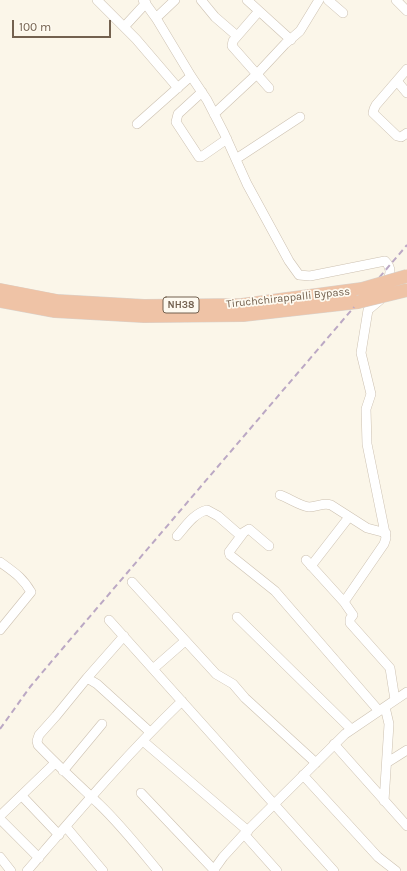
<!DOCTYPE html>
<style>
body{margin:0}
#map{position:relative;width:407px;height:871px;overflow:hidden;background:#fbf6e9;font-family:Karla,sans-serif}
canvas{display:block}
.scale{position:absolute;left:12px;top:20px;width:99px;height:18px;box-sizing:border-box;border:2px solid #73614f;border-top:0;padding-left:5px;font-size:12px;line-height:14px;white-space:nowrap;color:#73614f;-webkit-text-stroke:3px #fefaf0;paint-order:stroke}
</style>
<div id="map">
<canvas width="407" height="871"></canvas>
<div class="scale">100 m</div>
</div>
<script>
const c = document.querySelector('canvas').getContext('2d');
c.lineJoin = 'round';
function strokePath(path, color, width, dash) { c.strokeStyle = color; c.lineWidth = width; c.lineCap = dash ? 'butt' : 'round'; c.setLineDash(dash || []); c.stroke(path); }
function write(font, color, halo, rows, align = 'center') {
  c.font = font + ' Karla,sans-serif'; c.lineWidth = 3.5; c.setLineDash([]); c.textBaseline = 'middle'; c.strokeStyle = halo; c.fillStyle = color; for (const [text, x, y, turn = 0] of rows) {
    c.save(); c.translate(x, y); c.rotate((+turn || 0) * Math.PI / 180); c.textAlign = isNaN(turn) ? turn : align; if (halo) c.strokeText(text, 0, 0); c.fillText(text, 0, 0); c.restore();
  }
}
const minor = new Path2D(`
 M97 0 136 39 178 88
 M143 0 156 18 191 76 207 100 224 133 247 184 289 261 299 275 310 276 385 261C393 269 390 275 386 285
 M201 0 215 17 237 36
 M247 0 291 40
 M328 0 343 13
 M396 0 407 11
 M259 11 233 41 232 46 269 88
 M156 18 175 0
 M124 27 146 3
 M407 69 376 105 374 109 373 113 397 136 401 137 407 133
 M397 81 407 93
 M202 92 178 114 176 122 199 157H201L227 139
 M214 114 257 74 285 44 300 31 319 0
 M137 124 191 76
 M236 159 300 117
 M381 297 380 300 368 310 361 353 371 394 366 409 367 444 386 538 384 544 344 602 353 615 350 619V623L390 668 395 700
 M280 495C289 498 300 506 309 507 318 507 323 502 331 505L367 528 386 533
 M177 536C185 527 194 513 207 510L218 516 241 536
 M269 546 249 529 244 532 229 552 230 555 275 591 379 711
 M306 560 344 602
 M0 562C15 573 22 577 31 592L0 630
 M311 566 349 517
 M132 582 216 674 233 684 245 698 316 763
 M237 617 351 729
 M109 620 334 871
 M124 636 87 678 56 716 39 735 37 741 38 745C58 766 79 785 99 804 121 825 139 848 158 871
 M153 669 185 641
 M87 678 97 684 150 732
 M143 741 248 831
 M334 744 407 826
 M388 762 407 750
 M63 771 102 724
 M303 775 378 857 396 871
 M141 793 215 871
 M22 796 59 835
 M384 801 389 724 385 707
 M0 816 55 763
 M0 819 39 858
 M66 827 103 871
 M244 834 277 871
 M0 857 11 871
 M27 871C77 813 127 754 182 701
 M213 871 223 857 244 834 345 734 407 692`);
const highway = new Path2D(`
 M0 290 57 301 144 306 242 305 362 289
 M0 301 55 311 144 316 243 315 358 302`);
const rail = new Path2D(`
 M0 729 30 687 57 655 407 245`);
const highwayBridge = new Path2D(`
 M362 289 407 276
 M358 302 407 290`);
const shields = [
 [181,305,36]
];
const shieldNames = [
 ["NH38",181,305]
];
const streetNames = [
 ["Tiruchchirappalli Bypass",288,298,-6]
];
strokePath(minor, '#ccc0b0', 10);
strokePath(highway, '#d8d3ce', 14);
strokePath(minor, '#fff', 9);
strokePath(highway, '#efc3a6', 13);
strokePath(rail, '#bba8c4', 2, [6, 4]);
strokePath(highwayBridge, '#d8d3ce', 14, []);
strokePath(highwayBridge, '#efc3a6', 13);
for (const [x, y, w] of shields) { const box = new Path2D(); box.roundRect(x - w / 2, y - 8, w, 16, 3); c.fillStyle = '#fefaf0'; c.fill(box); strokePath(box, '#73614f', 1); }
write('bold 10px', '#73614f', null, shieldNames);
write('11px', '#73614f', '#fefaf0', streetNames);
</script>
